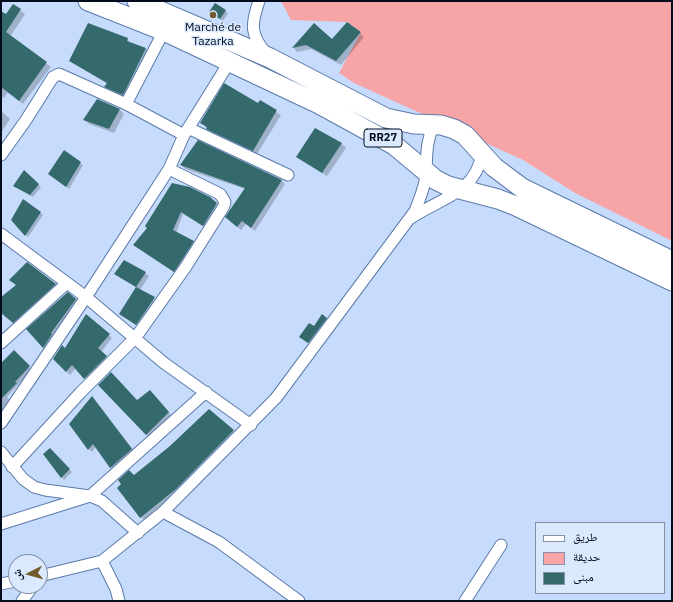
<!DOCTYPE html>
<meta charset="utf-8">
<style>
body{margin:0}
#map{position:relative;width:673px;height:602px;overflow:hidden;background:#c7dcfc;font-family:"IBM Plex Sans","Noto Naskh Arabic",sans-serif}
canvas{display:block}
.frame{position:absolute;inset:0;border:2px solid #030c1d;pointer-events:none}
.legend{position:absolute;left:535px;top:522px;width:130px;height:72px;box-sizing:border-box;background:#dae9fe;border:1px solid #8491a4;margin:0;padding:5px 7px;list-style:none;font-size:12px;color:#030c1d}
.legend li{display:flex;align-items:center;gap:8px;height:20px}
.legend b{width:20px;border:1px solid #8491a4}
.north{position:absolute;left:8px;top:554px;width:40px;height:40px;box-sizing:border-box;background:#dae9fe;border:1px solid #8491a4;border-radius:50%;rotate:264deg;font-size:11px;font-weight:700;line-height:16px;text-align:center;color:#030c1d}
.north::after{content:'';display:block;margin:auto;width:14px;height:18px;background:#755a2d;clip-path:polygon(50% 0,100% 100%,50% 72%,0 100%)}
</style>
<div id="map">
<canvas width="673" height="602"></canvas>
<div class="frame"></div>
<ul class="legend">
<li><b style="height:5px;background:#fff"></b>طريق</li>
<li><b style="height:11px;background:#f6a4a5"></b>حديقة</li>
<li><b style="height:11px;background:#356a6c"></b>مبنى</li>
</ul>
<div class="north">ش</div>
</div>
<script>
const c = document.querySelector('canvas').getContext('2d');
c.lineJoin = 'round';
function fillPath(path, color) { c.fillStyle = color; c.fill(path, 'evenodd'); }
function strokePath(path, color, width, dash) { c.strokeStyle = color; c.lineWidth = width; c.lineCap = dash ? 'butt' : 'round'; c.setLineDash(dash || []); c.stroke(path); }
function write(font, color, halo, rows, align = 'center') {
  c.font = font + ' "IBM Plex Sans",sans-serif'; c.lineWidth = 3; c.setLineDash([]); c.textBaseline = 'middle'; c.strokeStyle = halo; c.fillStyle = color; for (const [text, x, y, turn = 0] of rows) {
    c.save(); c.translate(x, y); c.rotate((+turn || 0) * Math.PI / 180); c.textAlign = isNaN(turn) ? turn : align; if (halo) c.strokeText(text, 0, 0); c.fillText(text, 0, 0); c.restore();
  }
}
const green = new Path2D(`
 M281 1H672V241L575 193 523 160 354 83 339 73 361 32 347 22 291 20Z`);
const shadow = new Path2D(`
 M215 4 228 13 223 21 210 12Z
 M13 5 25 14 10 37 51 67 23 104 8 92 4 98 1 96V12L7 16Z
 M314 25 332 41 360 33 364 37 341 65 311 49 297 52 294 48Z
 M127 39 131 44 146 49 150 53 127 98 110 91 106 87 108 84 71 61Z
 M97 100 120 110 124 114 114 133 89 124 85 120Z
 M260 102 281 115 257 154 211 133 201 122 258 104Z
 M1 111 10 119 1 133Z
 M315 130 342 144 346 148 327 176 298 157Z
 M198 142 282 181 285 184 255 231 246 224 241 230 230 221 245 189 185 169 181 165Z
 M80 163 83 165 69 189 49 174Z
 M24 171 41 187 33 197 14 186Z
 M209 198 219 206 206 228 183 214 176 233 196 244 177 274 134 245 148 228Z
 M40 212 43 215 28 237 12 220Z
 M145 273 149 276 140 290 159 302 141 328 121 314 137 288 115 274Z
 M55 284 59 288 17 326 1 313V298Z
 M76 299 78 302 53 336 54 337 46 350 28 330Z
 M86 316 112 338 101 352 109 360 88 381 76 368 70 375 54 359 66 350Z
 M326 318 329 321 311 345 303 339Z
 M14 351 31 370 7 397 11 402 1 417V365Z
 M99 385 137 402 153 394 172 416 150 438Z
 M92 397 135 452 114 471 96 447 92 452 89 449Z
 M209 410 237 435 180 493 145 521 141 517 134 476 170 446Z
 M50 449 72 472 64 480 44 455Z`);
const building = new Path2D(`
 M215 3 226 10 220 19 209 12Z
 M13 4 21 9 6 32 47 62 19 101 1 87V11L6 14Z
 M347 22 361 32 336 61 306 45 292 48 314 23 332 39Z
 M88 23 128 38 127 41 146 48 123 95 104 87 107 83 69 61Z
 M224 83 258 103 260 100 277 110 253 151 206 129 207 127 200 123Z
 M97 99 120 109 109 129 83 120Z
 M315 128 342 143 322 173 296 157Z
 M198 140 282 180 251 228 242 221 237 227 225 217 245 188 180 165Z
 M64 150 81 162 66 187 48 174Z
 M24 170 39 184 30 195 13 186Z
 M172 183 190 187 210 197 217 203 203 226 181 212 173 230 194 241 174 272 133 245 147 228 145 226Z
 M23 199 41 212 25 236 11 220Z
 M124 260 146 272 136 287 114 274Z
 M27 262 56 284 13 323 1 313V297L16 285 9 280Z
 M136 287 155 297 136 325 119 314Z
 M68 292 76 299 51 333 52 334 43 348 26 329Z
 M86 314 110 334 98 348 107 356 84 379 72 365 66 372 53 359 62 345 65 348Z
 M322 314 327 318 308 343 299 337 309 323 314 326Z
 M14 350 30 366 15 382 17 383 1 399V363Z
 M111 372 137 400 150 390 169 412 146 435 98 385Z
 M92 396 132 449 110 468 93 444 88 450 69 424Z
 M209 409 234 430 176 489 140 518 117 488 121 484 118 480 129 470 134 475 170 446Z
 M50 448 70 469 61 478 43 454Z`);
const minor = new Path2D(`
 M259 1C251 24 250 35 266 53
 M126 104 164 31
 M188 128 288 175
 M1 155 26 120 53 77 59 74 126 104 184 135
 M411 218C440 198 475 194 482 154
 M1 234 86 297 164 363 251 425
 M1 343 67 283
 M1 423 86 297 169 169 184 135 230 61
 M1 452 23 479 34 487 45 490 90 496 102 501 138 533
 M12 467 81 392 136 337 185 268 224 206 225 202 220 194 169 169
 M163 512 219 542 299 601
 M1 524 90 496 206 392
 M102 561 116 589 119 601
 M40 576 102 561 163 512 276 398 415 211C419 201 423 191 425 181 428 158 424 147 434 124
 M1 584 16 581
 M22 601 33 586
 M465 601 501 545`);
const trunk = new Path2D(`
 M88 1 164 31 319 104 394 145 436 180 448 186 498 199 516 206 672 281
 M137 1 270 58 386 118 414 124 441 125 454 129 465 135 494 167 522 188 672 261`);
const markers = [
 [213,15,4,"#755a2d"]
];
const shields = [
 [383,138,38]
];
const shieldNames = [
 ["RR27",383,138]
];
const poiNames = [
 ["Marché de",213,28],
 ["Tazarka",213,42]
];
fillPath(green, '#f6a4a5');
fillPath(shadow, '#0003');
fillPath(building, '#356a6c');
strokePath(minor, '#5a7aaa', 13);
strokePath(trunk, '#5a7aaa', 21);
strokePath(minor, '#fff', 11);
strokePath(trunk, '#fff', 19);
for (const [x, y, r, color] of markers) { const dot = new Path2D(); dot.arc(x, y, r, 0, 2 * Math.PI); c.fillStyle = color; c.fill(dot); strokePath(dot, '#dae9fe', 1.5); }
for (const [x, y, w] of shields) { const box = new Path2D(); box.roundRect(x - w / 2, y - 9, w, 18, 3); c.fillStyle = '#dae9fe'; c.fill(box); strokePath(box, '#030c1d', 1); }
write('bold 11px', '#030c1d', null, shieldNames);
write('12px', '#030c1d', '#dae9fe', poiNames);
</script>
